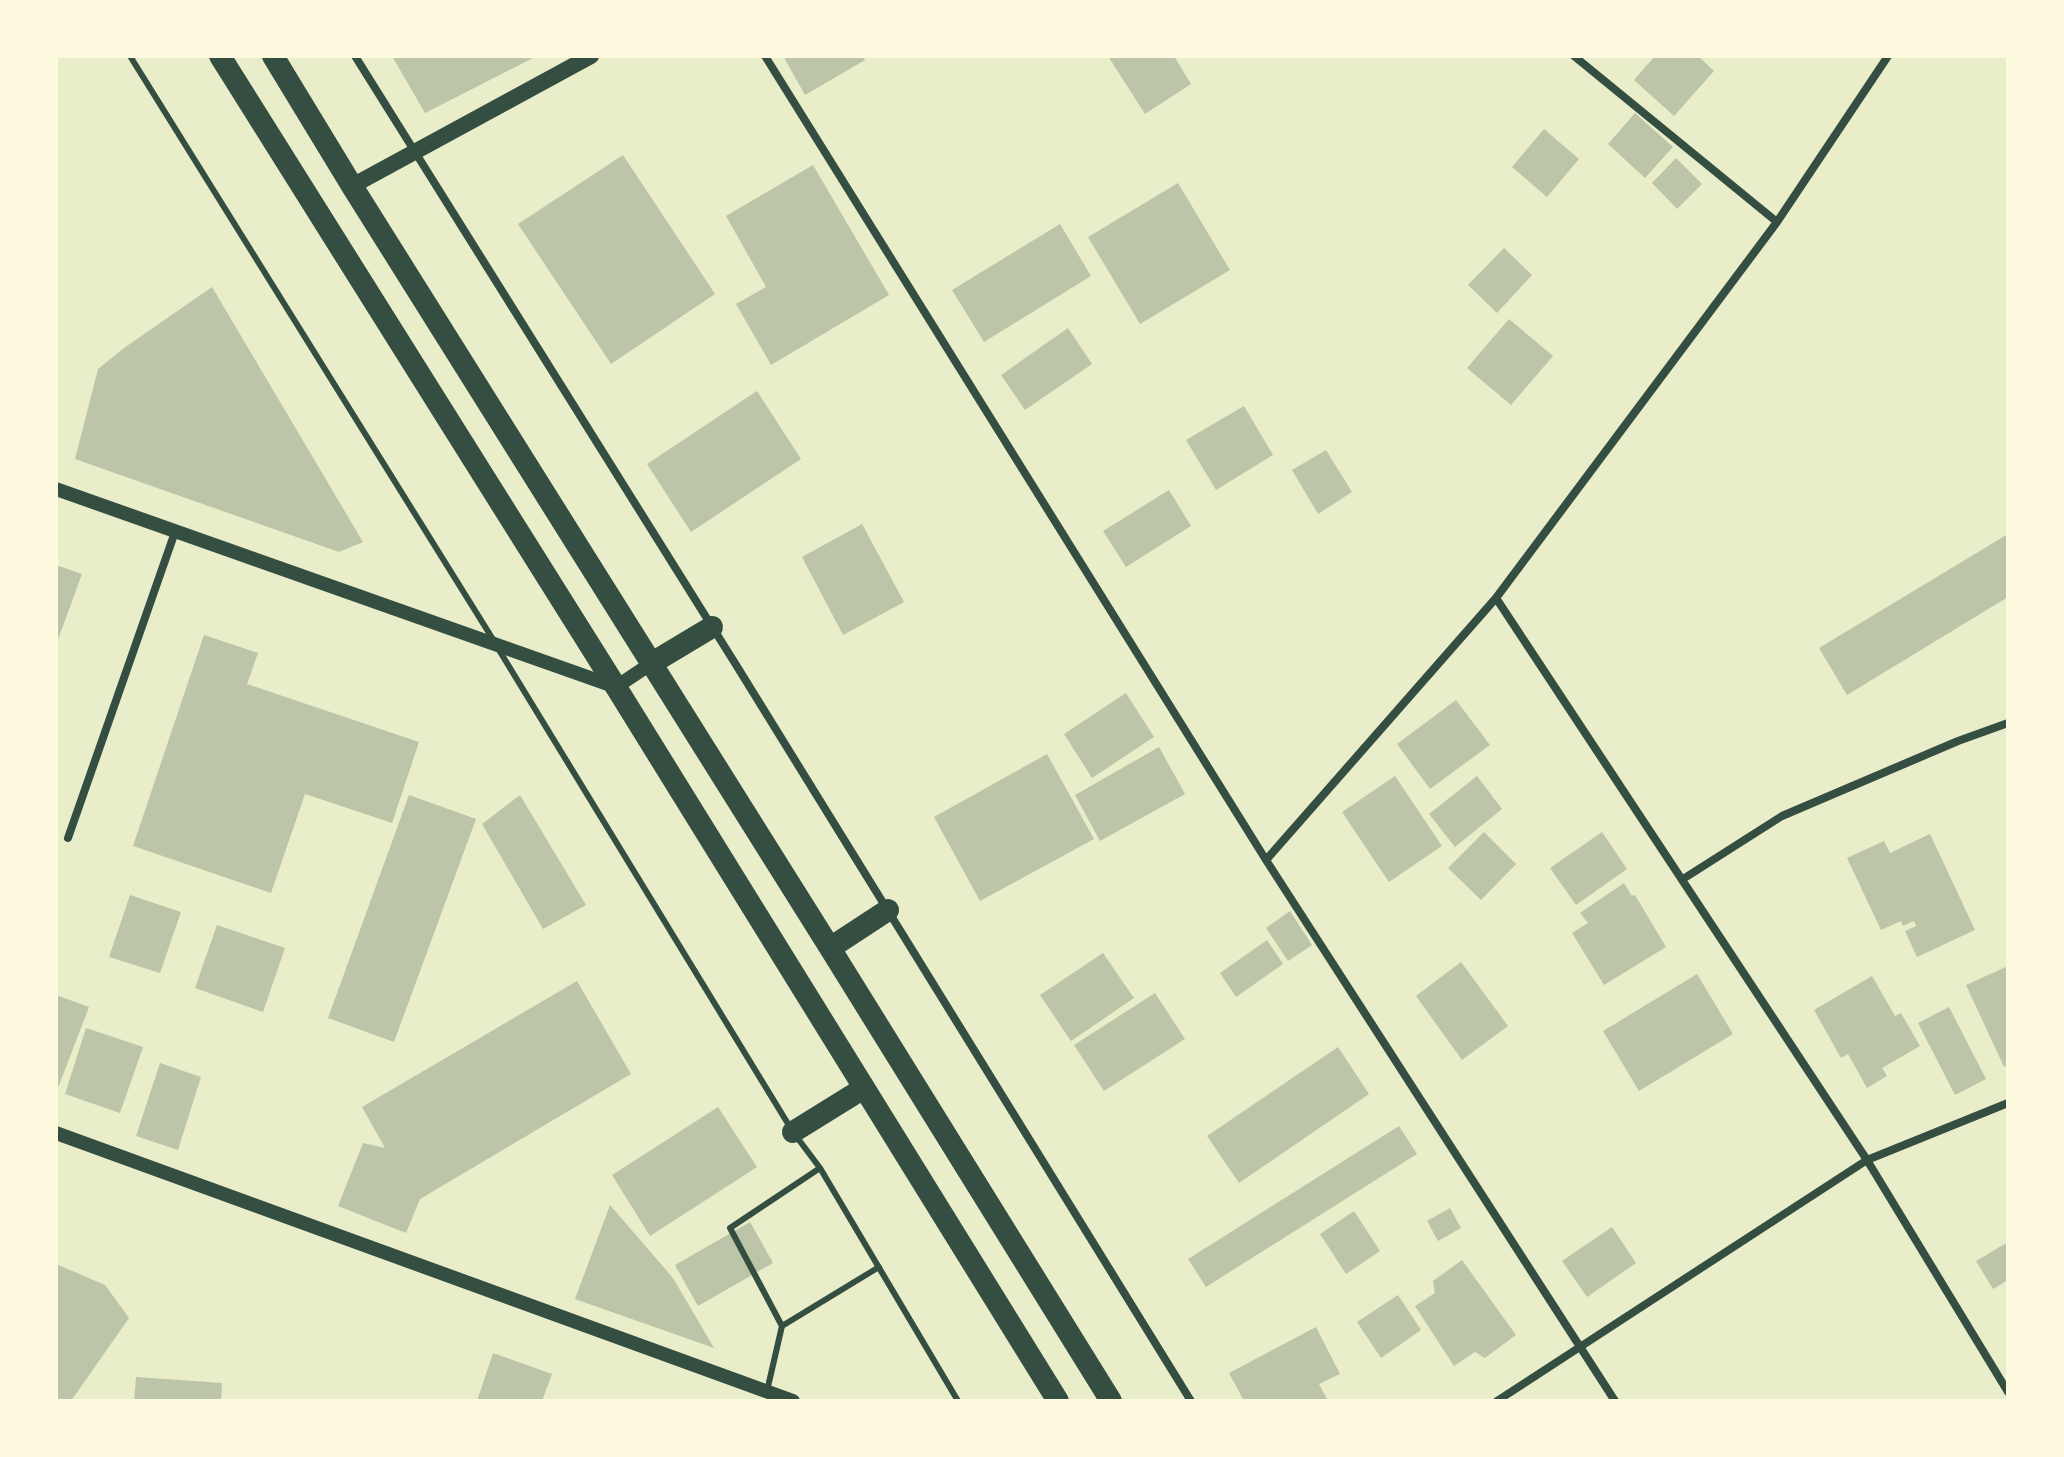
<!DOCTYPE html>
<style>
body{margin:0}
#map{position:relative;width:2064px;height:1457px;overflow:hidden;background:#e9edc9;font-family:"DejaVu Sans",sans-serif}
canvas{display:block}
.frame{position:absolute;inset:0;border:58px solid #fefae0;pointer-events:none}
</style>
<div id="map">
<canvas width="2064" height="1457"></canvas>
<div class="frame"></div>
</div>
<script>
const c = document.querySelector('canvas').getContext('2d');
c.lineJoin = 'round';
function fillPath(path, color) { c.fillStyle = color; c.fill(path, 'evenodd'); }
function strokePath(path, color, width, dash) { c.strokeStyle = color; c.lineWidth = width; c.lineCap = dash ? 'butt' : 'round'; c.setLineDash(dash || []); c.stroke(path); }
const building = new Path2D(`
 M392 56H537L425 113Z
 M783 56H863L865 60 805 95Z
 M1108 56H1174L1191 84 1145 114Z
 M1655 56H1698L1714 71 1674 116 1634 80Z
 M1635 113 1673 147 1645 178 1608 144Z
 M1544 129 1579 159 1547 197 1512 167Z
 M623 155 715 294 611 364 518 224Z
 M1676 158 1702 184 1677 209 1652 183Z
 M813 165 889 295 771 365 736 304 766 287 726 216Z
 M1178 183 1230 270 1140 324 1088 237Z
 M1060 224 1091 276 984 342 952 290Z
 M1504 248 1532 275 1497 313 1468 285Z
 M212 287 363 542 339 552 75 459 98 369 124 348Z
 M1509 319 1553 356 1511 405 1467 368Z
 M1068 328 1092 364 1025 410 1001 375Z
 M757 391 801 459 691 532 647 464Z
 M1244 406 1273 455 1216 490 1186 440Z
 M1326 450 1352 492 1318 514 1292 470Z
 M1169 490 1191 526 1126 567 1103 531Z
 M862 524 904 602 843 635 802 557Z
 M2008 534V597L1847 695 1819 648Z
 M56 565 82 574 56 645Z
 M204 635 258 653 247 684 419 742 392 823 305 794 271 893 133 846Z
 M1126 693 1154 737 1092 778 1064 734Z
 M1456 700 1490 745 1430 789 1397 744Z
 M1159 747 1185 794 1100 841 1075 795Z
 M1047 754 1094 839 980 901 934 817Z
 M1395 776 1442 846 1389 882 1342 812Z
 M1477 776 1502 809 1455 847 1429 814Z
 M409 795 476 819 394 1042 328 1018Z
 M520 795 586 905 543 929 482 824Z
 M1484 832 1516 864 1481 900 1448 868Z
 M1602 832 1627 869 1576 905 1550 868Z
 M1930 834 1975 930 1917 957 1905 931 1916 926 1914 921 1903 926 1901 921 1881 930 1847 858 1884 841 1890 853Z
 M1624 883 1632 896 1635 895 1666 947 1604 985 1572 933 1588 923 1580 913Z
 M130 895 181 912 160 973 109 957Z
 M1290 911 1312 945 1288 961 1266 928Z
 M217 925 285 948 263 1012 195 988Z
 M1267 940 1283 964 1236 997 1220 973Z
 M1103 953 1134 998 1071 1041 1040 995Z
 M1461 962 1508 1026 1462 1060 1416 996Z
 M2008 966V1065L2004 1067 1966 985Z
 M1697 974 1733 1034 1639 1091 1603 1031Z
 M1872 976 1895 1016 1901 1013 1920 1046 1882 1068 1887 1076 1867 1088 1848 1054 1841 1058 1814 1010Z
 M577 981 631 1074 420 1199 406 1233 338 1206 363 1143 385 1148 362 1107Z
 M1155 993 1185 1039 1104 1091 1074 1045Z
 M56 995 89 1007 56 1093Z
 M1949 1007 1986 1079 1955 1095 1918 1023Z
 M86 1028 143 1047 120 1113 65 1094Z
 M1338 1047 1369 1094 1239 1183 1207 1136Z
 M160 1063 201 1077 178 1150 136 1136Z
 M718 1107 757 1167 650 1236 612 1175Z
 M1399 1126 1417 1154 1206 1287 1188 1259Z
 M610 1205 673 1278 714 1348 575 1299Z
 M1450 1208 1461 1228 1438 1241 1427 1221Z
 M1354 1211 1380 1251 1346 1274 1320 1234Z
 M750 1222 773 1263 698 1306 675 1265Z
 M1612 1227 1636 1263 1587 1297 1562 1261Z
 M2008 1242V1280L1993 1289 1976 1261Z
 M1462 1260 1516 1335 1485 1358 1475 1352 1454 1366 1415 1306 1435 1293 1433 1281Z
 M56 1264 105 1285 129 1318 71 1401H56Z
 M1398 1295 1421 1330 1381 1358 1357 1322Z
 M1316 1327 1340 1374 1319 1384 1328 1401H1244L1229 1373Z
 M493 1353 552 1374 542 1401H477Z
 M136 1377 222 1383 221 1401H134Z`);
const service = new Path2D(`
 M130 56 494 641
 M499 650 793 1132 820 1168 958 1401
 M782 1326 879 1267
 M767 1391 782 1326 730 1228 820 1168`);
const minor = new Path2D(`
 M355 56 738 668 1191 1401
 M765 56 1266 860 1615 1401
 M1574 56 1777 222
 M1496 598 1867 1160 2008 1392
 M68 838 175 532
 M1266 860 1496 598 1777 222 1888 56
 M1683 879 1782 816 1958 741 2008 723
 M1497 1401 1867 1160 2008 1103`);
const tertiary = new Path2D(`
 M56 489 616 687 652 663
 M56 1133 793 1401`);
const secondary = new Path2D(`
 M352 186 591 56`);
const trunk = new Path2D(`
 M220 56 616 687 1058 1401
 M273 56 352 186 830 948 1111 1401
 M652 663 712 627
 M830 948 888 910
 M793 1132 864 1088`);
fillPath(building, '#bcc5a7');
strokePath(service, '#344e41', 6);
strokePath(minor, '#344e41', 8);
strokePath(tertiary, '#344e41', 14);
strokePath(secondary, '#344e41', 16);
strokePath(trunk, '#344e41', 22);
</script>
